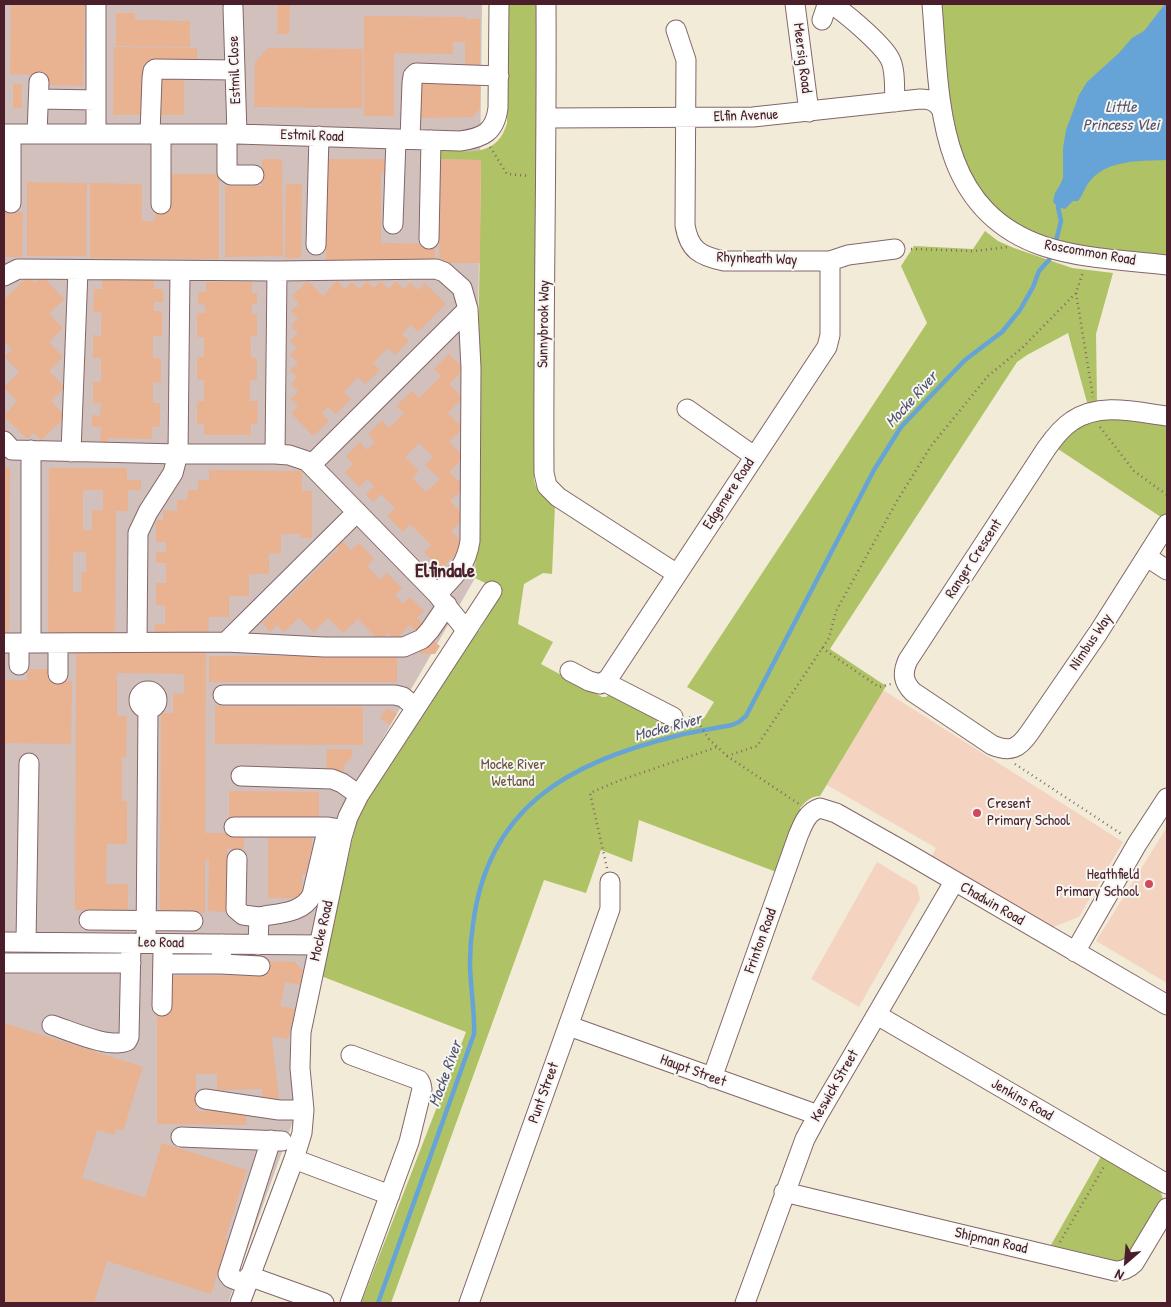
<!DOCTYPE html>
<style>
body{margin:0}
#map{position:relative;width:1171px;height:1307px;overflow:hidden;background:#f1ebd8;font-family:"Patrick Hand",sans-serif}
canvas{display:block}
.frame{position:absolute;inset:0;border:5px solid #4a1f2b;pointer-events:none}
.north{position:absolute;left:1101px;top:1237px;width:50px;height:50px;-webkit-text-stroke:4px #f6f6f2;paint-order:stroke;rotate:207deg;font-size:14px;font-weight:700;line-height:20px;text-align:center;color:#4a1f2b}
.north::after{content:'';display:block;margin:auto;width:18px;height:22px;background:#4a1f2b;clip-path:polygon(50% 0,100% 100%,50% 72%,0 100%)}
</style>
<div id="map">
<canvas width="1171" height="1307"></canvas>
<div class="frame"></div>
<div class="north">N</div>
</div>
<script>
const c = document.querySelector('canvas').getContext('2d');
c.lineJoin = 'round';
function fillPath(path, color) { c.fillStyle = color; c.fill(path, 'evenodd'); }
function strokePath(path, color, width, dash) { c.strokeStyle = color; c.lineWidth = width; c.lineCap = dash ? 'butt' : 'round'; c.setLineDash(dash || []); c.stroke(path); }
function write(font, color, halo, rows, align = 'center') {
  c.font = font + ' "Patrick Hand",sans-serif'; c.lineWidth = 4; c.setLineDash([]); c.textBaseline = 'middle'; c.strokeStyle = halo; c.fillStyle = color; for (const [text, x, y, turn = 0] of rows) {
    c.save(); c.translate(x, y); c.rotate((+turn || 0) * Math.PI / 180); c.textAlign = isNaN(turn) ? turn : align; if (halo) c.strokeText(text, 0, 0); c.fillText(text, 0, 0); c.restore();
  }
}
const built = new Path2D(`
 M883 690 1123 842 1079 917 1053 927 932 856 936 848 827 785Z
 M1167 827V983L1096 941Z
 M877 862 917 886 920 899 859 1007 811 979Z`);
const industrial = new Path2D(`
 M4 4H482L475 578 344 806 290 1038 294 1118 228 1303H4Z`);
const green = new Path2D(`
 M508 4H537L534 479C536 492 545 499 555 505L552 574 543 573 524 584 518 624 553 642 541 664 602 697H606L612 692 677 727 704 718 714 702 687 687 927 323 901 266 914 246 973 249 985 231 998 241 1014 248 1072 268 1113 273 1096 334 1097 404 1088 406 1068 333 1027 355 1017 362 830 649 886 686 820 796C811 796 806 801 800 808L802 811 779 873 639 820 632 862 601 850 586 893 544 880 391 1303H361L466 1032 321 976 354 832 361 809 475 629 479 631 502 591 475 578 481 160 437 159V150C466 151 497 159 507 123Z
 M939 4H1167V265L1103 258 1006 228 952 154Z
 M1097 417 1167 422V513L1164 519 1055 447 1063 437Z
 M1103 1153 1160 1190 1163 1199 1162 1204 1154 1211 1129 1253 1132 1255 1116 1265 1117 1261 1051 1245Z`);
const water = new Path2D(`
 M1165 4H1167V160C1142 161 1108 159 1090 181 1085 187 1083 195 1078 201H1073L1065 209 1058 207 1053 202 1055 193 1060 185 1063 178V148L1066 130 1079 95 1087 82 1119 53 1132 38 1144 31Z`);
const stream = new Path2D(`
 M1055 245 1061 221 1058 207
 M378 1303 474 1034C475 1010 470 986 470 962 470 950 471 937 473 924 488 806 569 763 676 736 694 731 713 729 732 725L739 722 746 716 874 470 901 427 965 360 1002 332 1020 310 1033 287 1039 271 1049 260 1052 252`);
const building = new Path2D(`
 M11 4H85L83 86 42 85V75L10 74Z
 M278 4H290L289 34H277Z
 M116 13H135V20L190 21V47L116 46Z
 M364 16 466 17V19H480V72L465 68V42H453V54L394 53V116H364Z
 M114 47 197 48V62H146L145 115H113Z
 M268 48 363 49 362 108 254 107 255 62Z
 M157 75H184V115H157Z
 M422 80H480V109L472 117 421 118Z
 M13 84H22V108H13Z
 M262 159H282L283 256 225 257V186H262Z
 M326 159H385V173H381V243L435 244V262H326Z
 M440 159 481 160 480 263H439L440 186H435Z
 M166 174H219V259L90 258V183L142 184V221H155V211Z
 M27 182 87 183 86 256H27Z
 M286 184H302L301 258H285Z
 M4 212H23L22 257H4Z
 M28 276 35 283 42 276 64 299 49 314 63 328 49 342 63 357 49 371 65 387 51 401 66 417 41 440 34 433 27 439 4 416 17 401 4 387 19 372 5 357 12 350 4 341V329L6 327 4 325V314L5 313 4 311V300Z
 M102 277 154 278V289H163V302H154V311H162V336H153V358H161V382H153V403H160V427H152V439L108 438V443L100 442 101 427H92V415L100 416 101 403H93V382H101V358H93V335L101 336V312L93 313 94 289H102Z
 M308 281 323 296 337 281 345 289 352 282 359 289 367 281 374 288 381 281 388 289 396 281 404 289 410 283 418 290 425 283 446 304 418 332 411 325 402 334 409 341 395 355 388 348 373 363 380 370 365 384 358 377 344 392 351 399 336 414 328 407 322 413 329 421 313 436 291 413 298 406 291 399 298 391 291 384 297 377 290 370 298 362 290 355 297 348 290 341 298 333 291 326 298 318 291 311 299 304 292 296Z
 M206 282H252V293H257V304H252V314H257V337L251 336V358H257V380H250V401H258L257 424H251V435H204V424H197V401H204V380H197V357H204V337H197V313H205V305L198 304V292H206Z
 M449 354 464 369 449 384 463 398 448 413 463 428 449 442 464 457 449 472 465 487 450 501 465 517 451 531 465 545 441 569 424 552 431 545 410 524 403 532 387 516 395 508 381 494 373 502 366 494 374 486 367 479 359 487 345 472 353 464 346 456 360 442 367 450 375 442 368 434 382 420 389 428 404 413 396 406 412 391 419 398 441 376 434 369ZM419 443 433 457 425 465 440 479 426 492 412 478 419 471 405 457Z
 M4 468H10L9 634 4 633Z
 M49 468H127V480H141V490H128V511H116L115 635 48 634ZM83 490H103V510H92V530H83ZM73 552H86V572H82L81 592H73Z
 M209 470 302 471V491H312V538H301V534H281V554L269 553V574H249V596H229V617H209L208 637H155V624H165V605H156V583H166V563H156V552H166V542H156V520H163V510L177 511V500H187L188 490H198V480H209Z
 M341 540 351 550 359 543 374 559 367 566 380 580 387 573 402 588 395 595 403 604 410 597 424 611 417 618 424 625 417 632 410 625 395 640 388 633 380 641 358 619 343 633 328 618 314 632 299 618 284 632 277 625 270 632 262 623 339 548 336 545Z
 M432 640 440 646 435 654H420V650Z
 M76 652 206 653 205 833H244V849H227L226 912 208 911 209 859H205V913L160 912 161 713H173V693L184 694V674L117 673V716H127L126 757H122V801H127V844H107L106 884H128V911L75 910Z
 M209 656H397V682H209Z
 M28 669H48V680L72 681 71 744 4 743V680H27Z
 M215 706 363 707V745L215 744Z
 M387 708 397 714 390 725 380 718Z
 M327 749H352V757L344 765V771H326Z
 M229 791 319 792V824L229 823Z
 M268 837H312V854H309V874H302V898H268Z
 M264 961 295 962 303 971 300 985 285 982 280 1006 295 1009 288 1039 273 1036 272 1039 279 1100 263 1101 262 1089 217 1090V1074H196V1111L247 1112 246 1125 157 1124V1009L166 976 262 975Z
 M4 1023 143 1067 123 1131 116 1129 114 1135 97 1130 82 1178 145 1198 162 1143 247 1170 225 1239 228 1240 211 1294 107 1261 94 1303H4Z`);
const path = new Path2D(`
 M490 147 507 174 530 176
 M911 249 974 251 1008 247
 M1076 293 1093 397
 M1100 427 1134 471 1167 495
 M822 648 879 687 891 684
 M689 717 698 722 709 739 727 756 799 804
 M727 756 757 746 829 638 836 611 897 501 931 446 988 376 1021 349 1076 293 1083 272
 M1015 764 1123 835
 M607 868 590 793 618 781 717 747
 M1060 1242 1105 1165`);
const minor = new Path2D(`
 M96 4V134
 M546 4C547 160 543 317 544 473L547 486 558 497 677 574
 M795 4 809 112
 M932 4C940 98 935 209 1043 246 1082 259 1126 260 1167 265
 M233 7 237 134
 M822 20 826 8 832 5 836 7C850 17 883 45 890 59 896 70 894 89 895 102
 M676 30 686 60 685 225C689 250 700 256 724 261H830L848 255 895 249
 M39 99 96 100
 M546 118 753 117 920 99C930 99 936 101 941 109
 M4 134H237L460 141C483 138 495 132 498 108L499 4
 M37 134 39 82
 M150 134 152 78 153 71 155 69 235 70
 M227 134V172L231 175H254
 M410 139 412 83 413 76 416 73 499 76
 M11 203V134
 M161 204V134
 M393 224 396 139
 M429 239 431 140
 M316 245 319 136
 M4 276 18 269 277 271 436 269 444 272 462 288 468 309 471 368 470 541C466 567 454 576 437 594
 M687 409 754 456
 M1167 416C1136 412 1100 402 1072 421 1061 428 1053 439 1046 449L908 660C902 673 903 682 913 692L992 745C1011 753 1019 748 1030 732L1098 633 1167 524
 M4 441 12 450 178 454H275L289 455 307 461 437 594 466 630
 M31 450V643L226 642 324 647H404L422 639 430 630 447 605
 M71 452 78 270
 M275 454 277 271
 M311 465 468 309
 M1147 557 1167 570
 M137 642 138 533 148 512 173 473 178 454 180 271
 M226 642 357 512
 M4 643H31
 M19 665V643
 M570 671 589 681 600 684 608 679 819 359 827 347 830 335V261
 M58 674V643
 M605 682 673 717
 M139 700a9 9 0 1 1 18 0a9 9 0 1 1-18 0Z
 M223 695H395L403 697 415 707
 M241 776 332 779 342 783 359 795
 M234 827H328L340 829
 M237 859 236 909 243 915 259 917
 M89 920 193 921
 M4 942 318 945
 M26 942 29 763
 M146 943 148 709
 M258 945 259 917C278 913 302 914 312 895L328 827
 M1075 952 1137 844 1167 798
 M4 963H131
 M163 964H221L222 944
 M221 964 260 966
 M162 1006 163 952
 M877 1015 1167 1184
 M52 1025C71 1031 109 1049 127 1041L129 1037 131 943
 M569 1026 818 1115
 M712 1078 798 836C803 824 807 812 820 808L836 813 905 852 1167 1005
 M205 1099 279 1110H304
 M181 1137 282 1141
 M294 1159 390 1195
 M784 1192 1115 1271C1123 1271 1128 1269 1134 1263L1167 1208
 M249 1276 324 1303
 M246 1284 231 1278 228 1274 271 1140
 M240 1303 294 1159 302 1133 304 1110 300 1068 301 1032 342 837 348 817 359 795 492 591
 M350 1303 409 1142 422 1089 421 1084 419 1080 351 1055
 M469 1303 610 909V882
 M745 1303 805 1139 818 1115 954 882`);
const markers = [
 [977,813,5,"#d1495b"],
 [1149,884,5,"#d1495b"]
];
const streetNames = [
 ["Meersig Road",802,58,83],
 ["Estmil Close",235,70,-92],
 ["Elfin Avenue",746,116,-2],
 ["Estmil Road",312,136,2],
 ["Roscommon Road",1090,253,10],
 ["Rhynheath Way",757,259,2],
 ["Sunnybrook Way",544,324,-89],
 ["Edgemere Road",729,494,-57],
 ["Ranger Crescent",974,559,-57],
 ["Nimbus Way",1091,642,-56],
 ["Chadwin Road",992,904,30],
 ["Mocke Road",322,931,-77],
 ["Frinton Road",761,941,-70],
 ["Leo Road",161,943,1],
 ["Haupt Street",693,1071,20],
 ["Keswick Street",835,1086,-60],
 ["Punt Street",544,1093,-70],
 ["Jenkins Road",1022,1100,30],
 ["Shipman Road",991,1241,13]
];
const parkNames = [
 ["Mocke River",513,765],
 ["Wetland",513,782]
];
const poiNames = [
 ["Cresent",987,804],
 ["Primary School",987,821],
 ["Heathfield",1139,875,"right"],
 ["Primary School",1139,892,"right"]
];
const waterNames = [
 ["Little",1121,108],
 ["Princess Vlei",1121,126],
 ["Mocke River",912,400,-48],
 ["Mocke River",668,728,-15],
 ["Mocke River",446,1074,-70]
];
const districtNames = [
 ["Elfindale",445,572]
];
fillPath(built, '#f5d3c1');
fillPath(industrial, '#d1c0bc');
fillPath(green, '#afc265');
fillPath(water, '#66a4d8');
strokePath(stream, '#66a4d8', 4.5);
fillPath(building, '#e9b291');
strokePath(minor, '#846668', 21);
strokePath(path, '#846668', 2.5, [1, 4]);
strokePath(minor, '#fff', 19);
for (const [x, y, r, color] of markers) { const dot = new Path2D(); dot.arc(x, y, r, 0, 2 * Math.PI); c.fillStyle = color; c.fill(dot); strokePath(dot, '#f6f6f2', 2); }
write('15px', '#4a1f2b', '#f6f6f2', streetNames);
write('15px', '#68503c', '#f6f6f2', parkNames);
write('15px', '#4a1f2b', '#f6f6f2', poiNames, 'left');
write('italic 16px', '#555470', '#f6f6f2', waterNames);
write('bold 20px', '#4a1f2b', '#f6f6f2', districtNames);
</script>
